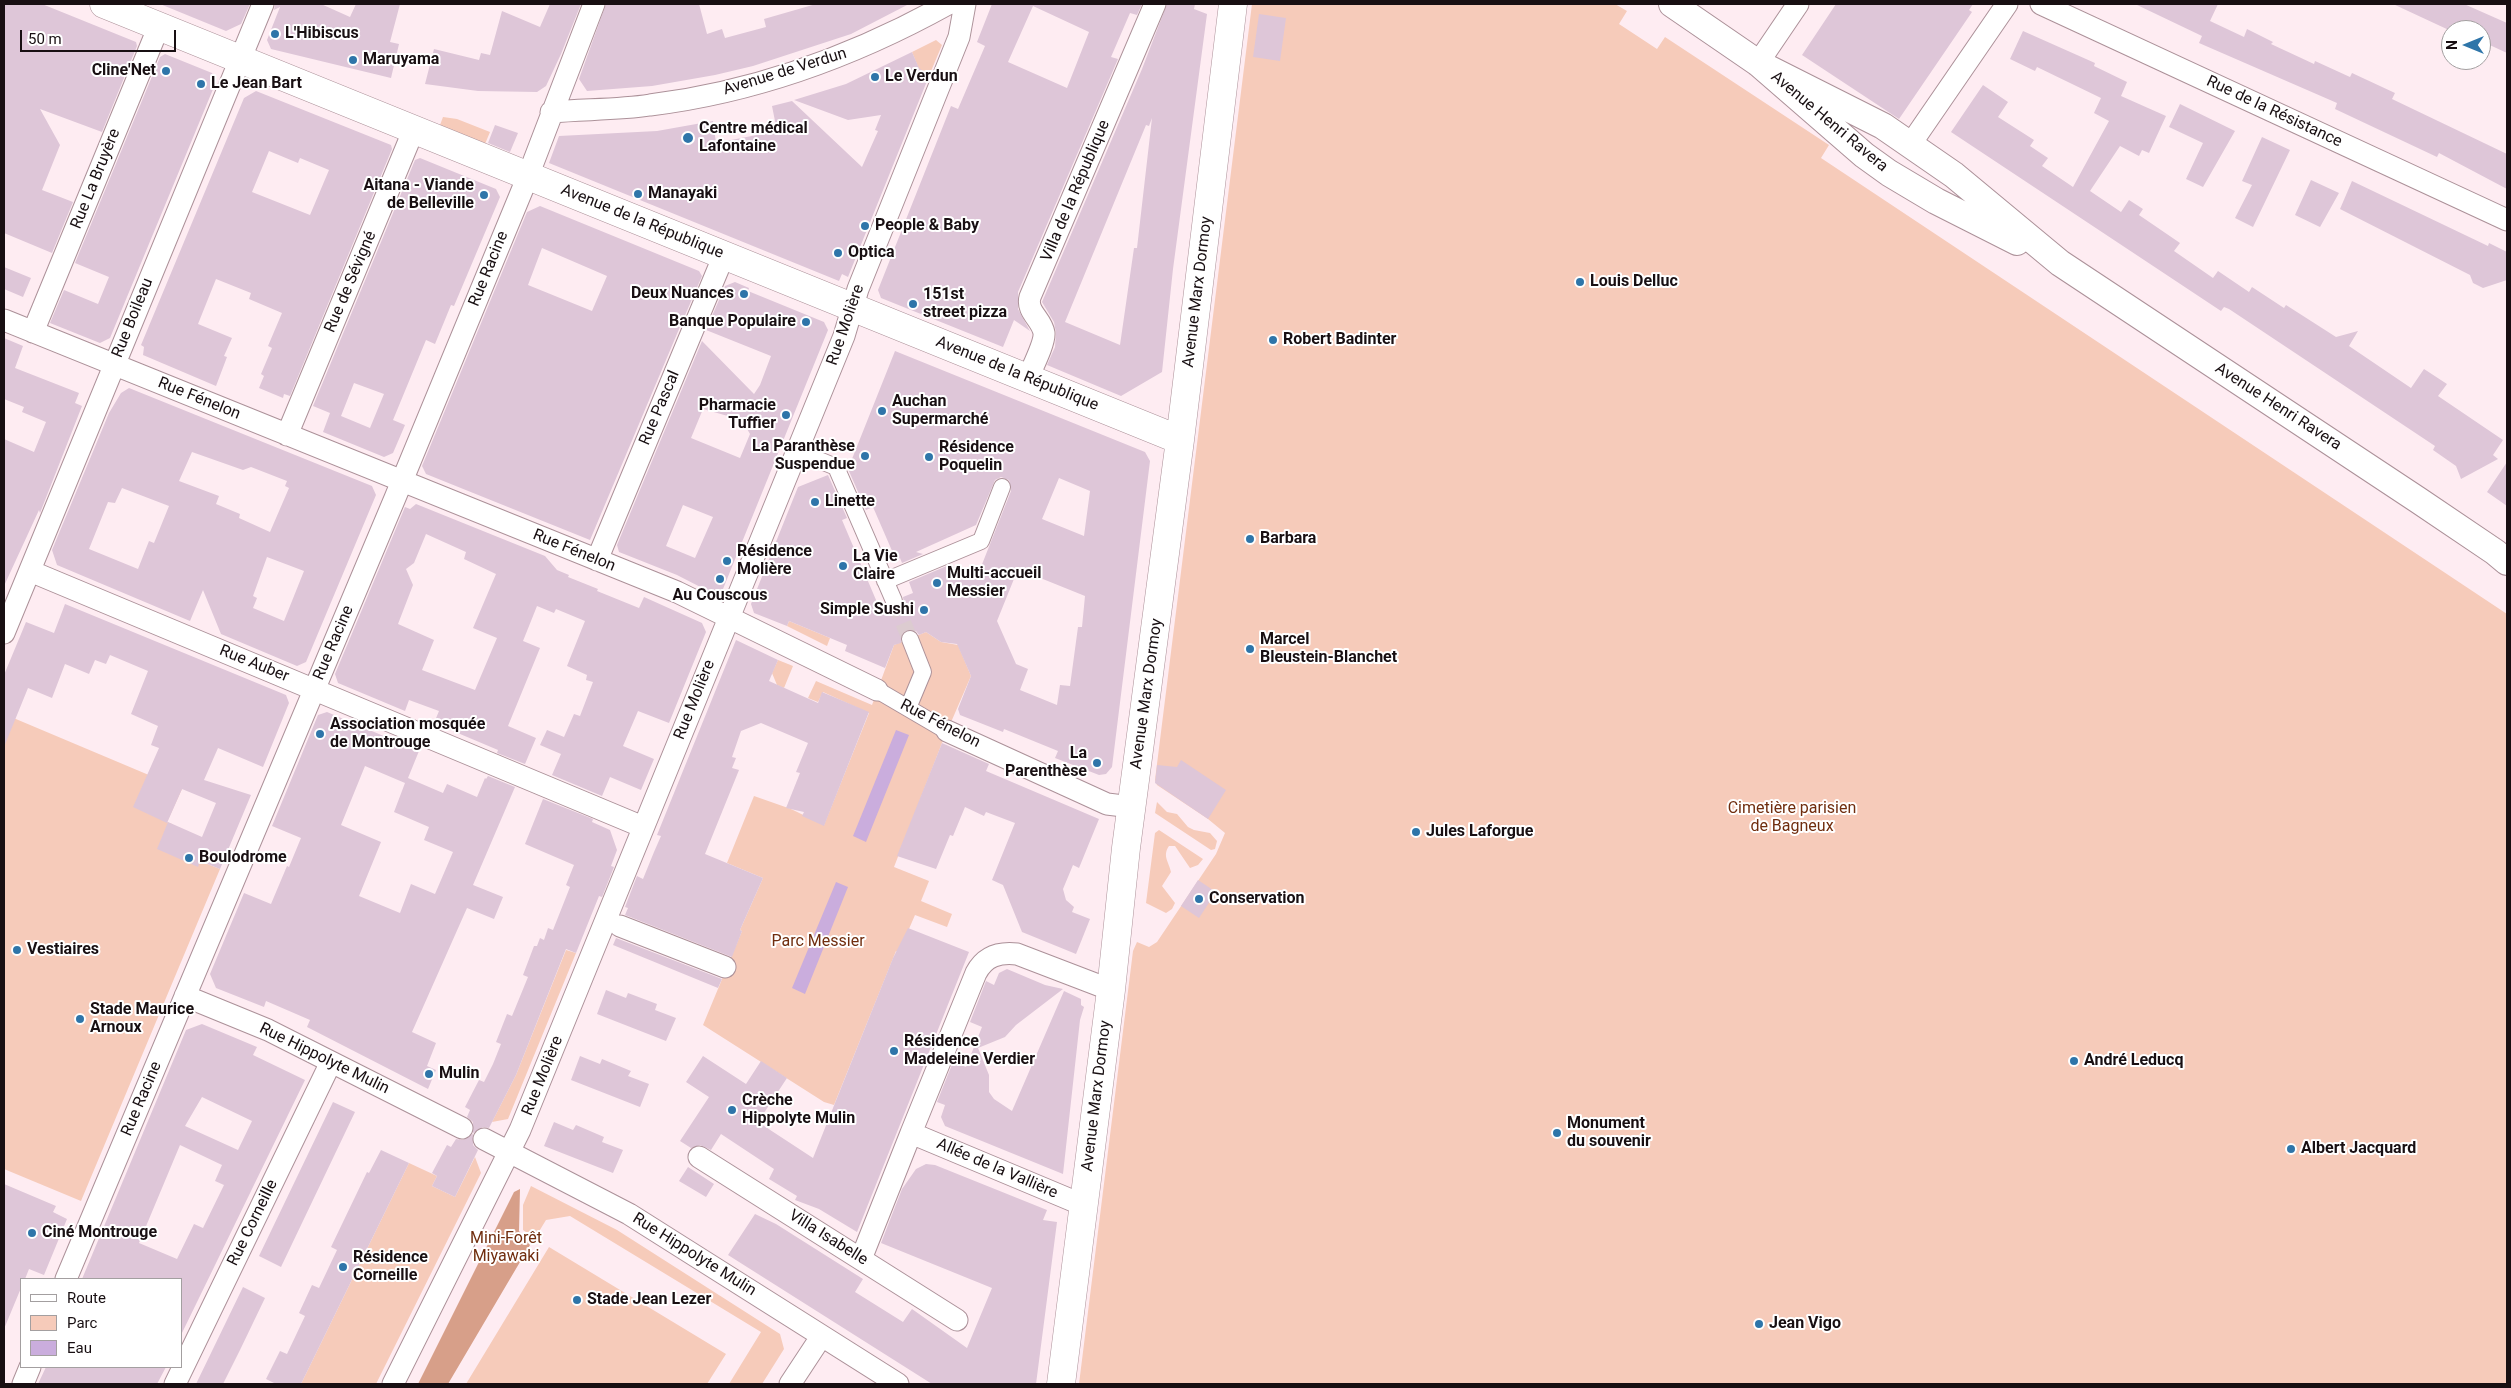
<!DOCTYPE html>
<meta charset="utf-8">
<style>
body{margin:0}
#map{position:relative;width:2511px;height:1388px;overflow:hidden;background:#feecf2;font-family:Roboto,sans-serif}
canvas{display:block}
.frame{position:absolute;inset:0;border:5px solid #180f12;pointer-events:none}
.legend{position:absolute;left:20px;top:1278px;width:162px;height:90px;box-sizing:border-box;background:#fff;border:1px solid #a39fa0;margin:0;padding:6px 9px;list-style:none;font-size:15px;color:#180f12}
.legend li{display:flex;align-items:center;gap:10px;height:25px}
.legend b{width:25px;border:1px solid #a39fa0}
.north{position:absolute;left:2441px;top:20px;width:50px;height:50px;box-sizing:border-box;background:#fff;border:1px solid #a39fa0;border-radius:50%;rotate:270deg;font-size:14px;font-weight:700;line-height:20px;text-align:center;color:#180f12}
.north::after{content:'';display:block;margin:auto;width:18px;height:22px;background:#2e75a9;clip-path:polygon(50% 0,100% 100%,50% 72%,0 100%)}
.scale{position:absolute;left:20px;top:30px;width:156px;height:22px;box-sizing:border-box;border:2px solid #180f12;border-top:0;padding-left:6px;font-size:15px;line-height:18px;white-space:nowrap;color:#180f12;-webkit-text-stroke:4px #fff;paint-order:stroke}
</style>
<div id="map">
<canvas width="2511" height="1388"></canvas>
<div class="frame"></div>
<ul class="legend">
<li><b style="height:6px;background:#fff"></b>Route</li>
<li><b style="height:14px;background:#f6cbba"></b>Parc</li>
<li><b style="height:14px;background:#caaddd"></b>Eau</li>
</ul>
<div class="north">N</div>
<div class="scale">50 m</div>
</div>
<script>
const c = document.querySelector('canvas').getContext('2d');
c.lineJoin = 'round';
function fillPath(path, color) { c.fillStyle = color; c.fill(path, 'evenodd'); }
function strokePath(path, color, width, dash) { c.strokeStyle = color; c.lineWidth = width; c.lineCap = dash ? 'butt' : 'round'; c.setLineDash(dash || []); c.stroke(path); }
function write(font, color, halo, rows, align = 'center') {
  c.font = font + ' Roboto,sans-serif'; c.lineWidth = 4; c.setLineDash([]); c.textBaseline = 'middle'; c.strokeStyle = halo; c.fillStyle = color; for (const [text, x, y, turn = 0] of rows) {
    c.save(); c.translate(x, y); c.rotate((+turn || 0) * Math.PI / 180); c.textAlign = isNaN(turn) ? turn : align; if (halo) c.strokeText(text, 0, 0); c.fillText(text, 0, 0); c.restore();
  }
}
const green = new Path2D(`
 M1252 4H1615L1627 11 1619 24 1657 49 1665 37 1829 145 1821 158 2507 614V1384H1079L1133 951 1137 942 1149 947 1157 942 1216 854 1225 833 1208 819 1157 785 1155 780Z
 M936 40 942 45 929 76 919 69 912 52Z
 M443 117 457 119 490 132 485 144 440 125Z
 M789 621 830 638 827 646 787 626Z
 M926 632 941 642 958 645 971 676 942 743 894 867 929 881 921 901 952 914 947 927 915 915 899 952 896 951 834 1105 824 1102 703 1025 742 931 740 930 763 878 727 863 754 796 791 809 824 825 869 713 823 692 818 702 808 698 816 681 872 705 894 645Z
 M778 660 793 666 784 688 777 685 772 673Z
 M4 714 182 789 167 822 172 824 168 833 205 863 220 869 81 1201 4 1169Z
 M1157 802 1167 812 1177 814 1188 827 1194 830 1210 833 1217 841 1215 849 1211 850 1155 813Z
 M1159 830 1203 859 1198 865 1190 868 1175 846H1169C1162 856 1169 862 1171 872L1162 886 1175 903 1172 909 1166 913 1146 903 1155 833Z
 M566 950 576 953 508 1119 492 1122 516 1075Z
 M475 1157 481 1173 376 1384H301L409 1163 437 1176 432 1186 455 1197Z
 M531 1186 617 1230 780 1334 784 1349 762 1384H729L761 1332 570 1216 546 1220 535 1238 523 1230V1205Z
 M549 1247 726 1354 707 1384H466Z`);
const forest = new Path2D(`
 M520 1189 519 1231 530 1245 448 1384H418L514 1192Z`);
const water = new Path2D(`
 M896 730 909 735 866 842 853 836Z
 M836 882 848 887 805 994 792 988Z`);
const building = new Path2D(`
 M4 4H42L136 42 137 46 102 132 40 109 60 145 42 190 73 202 52 253 4 233Z
 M160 4H250L241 24 226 31Z
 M275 4H321L350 17 356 4H400L390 42 399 44 391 78 271 49 267 40 280 7 274 10Z
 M550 4H581L561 54 546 86 537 92 478 91 425 84 434 49 479 60 481 53 490 55 502 11 540 27Z
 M606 4H699L707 34 722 29 725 38 766 27 764 19 816 4H909L851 34 753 66 715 75 652 86 587 91 579 79Z
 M992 4H1142L1137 15 1130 13 1111 57 1118 59 1018 292V309L1030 331 1014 320 1003 347 881 298 878 290 951 106 958 109 985 46 977 42ZM1033 6 1089 32 1067 88 1008 62Z
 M1167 4H1195L1194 9 1207 14 1173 269 1162 372 1121 396 1047 365 1055 347 1056 333 1054 322 1042 302 1142 69ZM1152 118 1137 248H1134L1120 345 1065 322 1146 125 1149 126Z
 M1836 4H1973L1969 10 1972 12 1899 119 1802 55Z
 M2135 4H2218L2210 21 2244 37 2247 29 2273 42 2271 44 2314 64 2315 61 2350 77 2352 73 2395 93 2392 99 2507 154V189L2439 153 2437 157 2335 109 2337 103 2199 43 2202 36Z
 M2393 4H2464L2507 23V53L2481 41V30L2451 31Z
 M1259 14 1286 18 1280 61 1253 57Z
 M2023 31 2095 63 2094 66 2127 82 2121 96 2166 116 2149 153 2142 150 2139 156 2120 146 2090 191 2121 212 2129 200 2143 209 2139 215 2180 243 2174 251 2213 278 2218 271 2249 292 2252 287 2284 308 2286 305 2336 337 2358 331 2349 346 2411 388 2424 369 2447 384 2438 396 2503 440 2493 455 2498 459 2461 479 2456 466 2433 450 2435 446 2229 309 2224 307 2221 311 1951 132 1983 85 2008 102 1998 117 2034 140 2030 146 2048 158 2042 166 2073 187 2109 121 2094 113 2101 98 2037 67 2035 71 2010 59Z
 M912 52 919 68 929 76 848 277 842 274 839 281 549 163 559 136 657 131 713 121 716 143 777 131 772 106 792 101 862 167 878 131 875 130 881 115 848 120 794 100 846 84Z
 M165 54 212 73 216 82 110 338 100 343 50 323 64 290 98 304 109 277 75 263 160 57Z
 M256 91 391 145 392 149 290 396 284 394 283 398 259 388 264 376 261 374 272 348 268 346 282 313 249 299 251 293 216 279 198 324 232 338 224 356 227 357 216 386 143 355 144 347 141 345 244 98ZM269 151 298 163 300 158 329 170 310 215 252 192Z
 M2180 104 2235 131 2203 187 2186 179 2203 143 2169 127Z
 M495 125 518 133 510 152 488 143Z
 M2262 137 2290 150 2253 227 2235 218 2252 185 2242 181Z
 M420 158 496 189 500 197 454 306 451 305 435 344 426 340 393 420 405 425 393 453 384 457 323 432 330 413 313 406 415 160ZM354 383 384 394 370 428 341 416Z
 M2311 180 2339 193 2320 227 2295 215Z
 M2352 181 2488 246 2489 243 2507 252V280L2483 288 2473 283 2470 275 2340 209Z
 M540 206 699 271 702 276 683 320 678 318 682 322 590 540 426 474 422 466 527 212ZM542 248 607 276 592 311 528 285Z
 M4 267 31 278 23 297 4 289Z
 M735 282 749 288 748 291 824 322 828 330 723 589 714 594 677 575 619 552 617 545 702 341 754 394 760 385 771 356 706 330 725 286ZM703 409 742 420 750 434 740 458 691 438ZM683 505 713 517 695 558 666 546Z
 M4 338 23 346 15 368 79 393 75 403 82 406 40 513 39 510 4 586V439L34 452 46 422 22 412 24 407 4 399Z
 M895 351 1145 452 1150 461 1112 767 1106 774 1099 775 1055 758 1058 751 1004 729 1003 732 960 715 958 709 971 676 957 644 941 642 926 632 919 635 916 631 907 630 902 633 901 643 894 645 885 668 845 651 847 645 789 621 787 626 754 613 751 604 798 487 828 475 847 518 842 520 879 607 885 605 892 611 898 610 904 603 903 597 913 593 909 582 949 565 977 577 1011 491 1009 480 1001 477 995 480 976 525 916 552 923 554 902 563 900 558 896 560 873 507 866 510 848 469ZM1059 478 1090 491 1084 536 1042 519ZM1018 569 1085 596 1082 627H1078L1070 686 1060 685 1057 705 1020 690 1028 669 1016 664 997 621Z
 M129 388 372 486 376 495 306 662 297 666 221 634 203 590 190 621 57 565 52 550 109 413 121 393ZM192 452 243 470 251 467 287 481 285 486 289 488 270 532 239 518 240 514 216 504 219 496 179 481ZM122 488 169 506 154 543 149 541 138 569 89 549 108 502 115 503ZM267 557 304 571 284 621 253 608 257 598 253 596Z
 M2507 462V506L2487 492Z
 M416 504 545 556 557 570 569 575 568 577 598 589 597 591 639 608 644 597 702 623 706 632 669 723 638 711 623 746 654 759 641 790 610 777 602 796 552 775 561 754 540 745 547 730 564 737 574 714 580 716 593 682 586 680 587 675 567 666 585 621 556 609 554 613 537 606 523 641 540 648 508 726 536 738 525 764 497 753 498 750 434 723 439 711 409 700 405 711 338 683 335 674 405 507 410 509ZM426 534 466 552 464 559 496 574 473 628 497 638 475 690 422 670 434 640 398 624 413 585 406 569 414 563Z
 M65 604 286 695 289 703 263 767 218 748 204 780 251 795 220 869 200 861 198 867 157 849 168 822 202 837 216 803 182 789 167 823 133 807 159 748 151 745 158 726 131 714 148 671 110 655 106 664 95 660 89 674 65 664 52 698 28 688 4 747V675L26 622 54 633Z
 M736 640 778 660 769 681 818 703 822 692 869 712 824 826 802 816 804 812 786 808 800 773 796 772 808 743 761 723 741 731 732 757 736 758 732 768 739 770 705 854 763 878 740 930 742 931 732 957 625 915 628 908 625 907 637 876 643 879 654 852 661 836 657 835Z
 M327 712 419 751 408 778 443 793 447 784 477 797 485 778 486 779 488 776 515 787 473 885 503 897 494 919 467 908 412 1032 436 1043 427 1066 436 1070 428 1089 307 1027 310 1020 266 1001 264 1007 216 988 210 974 244 893 271 904 287 866 289 867 301 838 272 826 318 715ZM365 766 405 783 394 812 429 827 424 840 453 852 435 894 411 884 400 913 359 896 381 842 341 825Z
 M942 743 989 764 986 771 1099 819 1079 868 1073 865 1063 889 1066 900 1074 907 1072 912 1090 919 1076 954 1022 932 1003 885 992 880 1015 823 986 812 984 816 965 807 953 836 950 835 936 869 897 856Z
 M1181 760 1226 790 1208 819 1155 783 1157 765 1177 767Z
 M543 799 593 819 592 822 610 830 617 850 611 866 614 867 602 897 599 896 576 953 566 949 516 1075 489 1128 483 1127 473 1133V1122L467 1117 470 1110 465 1107 479 1080 484 1082 493 1064 501 1044 496 1042 507 1014 512 1016 528 977 523 975 534 946H537L540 938 544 940 548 928 553 930 570 887 566 885 574 865 525 844Z
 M1198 880 1216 892 1199 918 1181 906Z
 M908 928 969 952 857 1232 819 1209 795 1200 797 1196 769 1179 774 1169 721 1134 711 1150 700 1145 691 1148 680 1141 709 1097 686 1082 703 1056 746 1084 761 1061 787 1078 758 1122 813 1158 893 958Z
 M616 938 722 979 718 988 613 945Z
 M1007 969 1045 985 1063 989 1016 1025 1005 1037 978 1048 989 1075V1092L994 1099 1012 1111 1064 991 1081 999V1005L1084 1007 1080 1020 1063 1174 945 1126 941 1117 945 1105 937 1102 953 1062 966 1067 982 1027 970 1022 986 981 994 985 999 973Z
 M606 990 626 998 628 993 657 1004 655 1010 676 1018 666 1041 597 1014Z
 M202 1024 257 1047 253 1055 305 1080 181 1335V1279H82L186 1030ZM202 1097 252 1121 238 1150 185 1126ZM180 1145 222 1165 215 1181 224 1185 203 1228 194 1224 177 1259 139 1243Z
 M580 1056 600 1064 602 1059 631 1071 628 1076 649 1084 640 1107 571 1080Z
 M333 1102 355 1112 281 1267 259 1256Z
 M554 1122 573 1130 576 1125 604 1137 602 1142 623 1150 613 1173 544 1146Z
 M473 1134V1145L478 1150 455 1197 432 1186 437 1176 432 1173 447 1145 451 1147 456 1139 463 1140Z
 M381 1150 409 1163 301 1384H276L266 1379 280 1351 287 1354 305 1316 299 1313 312 1285 319 1288 337 1250 331 1247 367 1172 369 1173Z
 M926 1164 935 1165 1047 1210 1043 1220 1057 1222 1036 1384H932L728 1255 755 1214 776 1224 863 1279 855 1292 903 1322 912 1309 967 1348 992 1288 881 1243 902 1189 916 1169Z
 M688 1167 714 1184 706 1197 679 1181Z
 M4 1184 56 1206 53 1212 67 1219 44 1275 29 1269 25 1279H21V1288L4 1329Z
 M243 1287 265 1298 240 1350 223 1384H196Z
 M46 1367H166L157 1384H38Z`);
const pedestrianTunnel = new Path2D(`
 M894 601 910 639`);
const pedestrian = new Path2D(`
 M804 454 836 467 894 601
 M885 581 981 541 1002 487
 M877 690 947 731
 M908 708 923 672 910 639`);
const minor = new Path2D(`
 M2041 4 2507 220
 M1758 63 1798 4
 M551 112C584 109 618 110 650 105 756 92 856 55 948 4
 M1910 145 2007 4
 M4 320 677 592 877 690
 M33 332 159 26
 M1028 378C1032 368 1045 343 1044 333 1042 319 1026 312 1030 297L1155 4
 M287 435 414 129
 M597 560 724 255
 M30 571 643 827
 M4 633 263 4
 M947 731 1107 804 1132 807
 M620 926 725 967
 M185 996 268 1030 462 1128
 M484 1139 629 1214 898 1384
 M699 1157 957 1320
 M1083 1205 911 1133 976 973C985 956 999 952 1017 954L1111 990
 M861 1259 911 1133
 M66 1279 395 498 528 176 594 4
 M23 1384 30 1367
 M175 1384 331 1062
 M393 1384 520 1130 844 336 858 289 959 37 965 4
 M790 1384 821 1337`);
const tertiary = new Path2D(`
 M1672 4 1758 63 1864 155 1889 173 1936 201 2017 242
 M1758 63 1883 126 1954 175 2060 263 2418 500 2495 552 2507 562`);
const secondary = new Path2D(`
 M104 4 1180 440
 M1061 1384 1111 990 1126 848 1180 440 1233 4`);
const markers = [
 [275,34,5,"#2e75a9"],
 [353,60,5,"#2e75a9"],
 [166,71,5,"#2e75a9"],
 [875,77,5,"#2e75a9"],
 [201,84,5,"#2e75a9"],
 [688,138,6,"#2e75a9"],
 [638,194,5,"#2e75a9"],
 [484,195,5,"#2e75a9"],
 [865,226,5,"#2e75a9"],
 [838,253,5,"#2e75a9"],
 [1580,282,5,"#2e75a9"],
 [744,294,5,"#2e75a9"],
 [913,304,5,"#2e75a9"],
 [806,322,5,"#2e75a9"],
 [1273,340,5,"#2e75a9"],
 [882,411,5,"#2e75a9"],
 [786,415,5,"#2e75a9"],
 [865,456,5,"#2e75a9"],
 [929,457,5,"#2e75a9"],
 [815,502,5,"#2e75a9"],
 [1250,539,5,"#2e75a9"],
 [727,561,5,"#2e75a9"],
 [843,566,5,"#2e75a9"],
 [720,579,5,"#2e75a9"],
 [937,583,5,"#2e75a9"],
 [924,610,5,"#2e75a9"],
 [1250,649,5,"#2e75a9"],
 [320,734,5,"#2e75a9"],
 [1097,763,5,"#2e75a9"],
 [1416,832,5,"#2e75a9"],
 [189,858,5,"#2e75a9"],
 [1199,899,5,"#2e75a9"],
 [17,950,5,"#2e75a9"],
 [80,1019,5,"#2e75a9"],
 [894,1051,5,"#2e75a9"],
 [2074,1061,5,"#2e75a9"],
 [429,1074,5,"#2e75a9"],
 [732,1110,5,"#2e75a9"],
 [1557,1133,5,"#2e75a9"],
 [2291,1149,5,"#2e75a9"],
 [32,1233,5,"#2e75a9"],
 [343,1267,5,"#2e75a9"],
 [577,1300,5,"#2e75a9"],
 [1759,1324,5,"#2e75a9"]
];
const poiNames = [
 ["L'Hibiscus",285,34],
 ["Maruyama",363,60],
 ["Cline'Net",156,71,"right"],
 ["Le Verdun",885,77],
 ["Le Jean Bart",211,84],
 ["Centre médical",699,129],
 ["Lafontaine",699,147],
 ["Aitana - Viande",474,186,"right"],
 ["de Belleville",474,204,"right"],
 ["Manayaki",648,194],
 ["People & Baby",875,226],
 ["Optica",848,253],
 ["Louis Delluc",1590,282],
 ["Deux Nuances",734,294,"right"],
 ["151st",923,295],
 ["street pizza",923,313],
 ["Banque Populaire",796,322,"right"],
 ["Robert Badinter",1283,340],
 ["Auchan",892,402],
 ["Supermarché",892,420],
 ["Pharmacie",776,406,"right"],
 ["Tuffier",776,424,"right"],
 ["La Paranthèse",855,447,"right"],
 ["Suspendue",855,465,"right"],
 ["Résidence",939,448],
 ["Poquelin",939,466],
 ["Linette",825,502],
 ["Barbara",1260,539],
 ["Résidence",737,552],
 ["Molière",737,570],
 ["La Vie",853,557],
 ["Claire",853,575],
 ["Multi-accueil",947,574],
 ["Messier",947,592],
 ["Au Couscous",720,596,"center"],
 ["Simple Sushi",914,610,"right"],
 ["Marcel",1260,640],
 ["Bleustein-Blanchet",1260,658],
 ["Association mosquée",330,725],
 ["de Montrouge",330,743],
 ["La",1087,754,"right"],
 ["Parenthèse",1087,772,"right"],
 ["Jules Laforgue",1426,832],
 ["Boulodrome",199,858],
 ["Conservation",1209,899],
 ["Vestiaires",27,950],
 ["Stade Maurice",90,1010],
 ["Arnoux",90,1028],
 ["Résidence",904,1042],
 ["Madeleine Verdier",904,1060],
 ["André Leducq",2084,1061],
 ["Mulin",439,1074],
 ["Crèche",742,1101],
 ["Hippolyte Mulin",742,1119],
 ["Monument",1567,1124],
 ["du souvenir",1567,1142],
 ["Albert Jacquard",2301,1149],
 ["Ciné Montrouge",42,1233],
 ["Résidence",353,1258],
 ["Corneille",353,1276],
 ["Stade Jean Lezer",587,1300],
 ["Jean Vigo",1769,1324]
];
const streetNames = [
 ["Avenue de Verdun",785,72,-17],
 ["Rue de la Résistance",2274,112,25],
 ["Avenue Henri Ravera",1829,122,40],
 ["Rue La Bruyère",96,179,-68],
 ["Villa de la République",1076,191,-67],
 ["Avenue de la République",642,222,22],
 ["Rue Racine",489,269,-68],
 ["Rue de Sévigné",351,282,-67],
 ["Avenue Marx Dormoy",1198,292,-83],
 ["Rue Boileau",133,318,-68],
 ["Rue Molière",846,325,-71],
 ["Avenue de la République",1017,374,22],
 ["Rue Fénelon",199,399,22],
 ["Avenue Henri Ravera",2278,407,33],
 ["Rue Pascal",660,408,-67],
 ["Rue Fénelon",574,551,22],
 ["Rue Racine",334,643,-67],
 ["Rue Auber",254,664,22],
 ["Avenue Marx Dormoy",1147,694,-82],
 ["Rue Molière",695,700,-68],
 ["Rue Fénelon",940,724,27],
 ["Rue Hippolyte Mulin",324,1059,26],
 ["Rue Molière",543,1076,-68],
 ["Avenue Marx Dormoy",1097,1096,-83],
 ["Rue Racine",142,1099,-67],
 ["Allée de la Vallière",997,1169,23],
 ["Rue Corneille",253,1223,-64],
 ["Villa Isabelle",828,1238,32],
 ["Rue Hippolyte Mulin",694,1255,32]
];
const parkNames = [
 ["Cimetière parisien",1792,809],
 ["de Bagneux",1792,827],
 ["Parc Messier",818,942],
 ["Mini-Forêt",506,1239],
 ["Miyawaki",506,1257]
];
fillPath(green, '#f6cbba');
fillPath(forest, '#d79f89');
fillPath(water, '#caaddd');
fillPath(building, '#dec6d8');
strokePath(pedestrianTunnel, '#dccbd0', 16, [16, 8]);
strokePath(pedestrian, '#ac9199', 18);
strokePath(minor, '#ac9199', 23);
strokePath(tertiary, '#ac9199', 28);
strokePath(secondary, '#ac9199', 29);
strokePath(pedestrian, '#fff', 16);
strokePath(minor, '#fff', 21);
strokePath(tertiary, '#fff', 26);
strokePath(secondary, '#fff', 28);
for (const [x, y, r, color] of markers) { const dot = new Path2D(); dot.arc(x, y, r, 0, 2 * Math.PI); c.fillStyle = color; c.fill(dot); strokePath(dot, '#fff', 2); }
write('bold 16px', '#180f12', '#fff', poiNames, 'left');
write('16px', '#180f12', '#fff', streetNames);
write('16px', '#702d0e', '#fff', parkNames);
</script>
